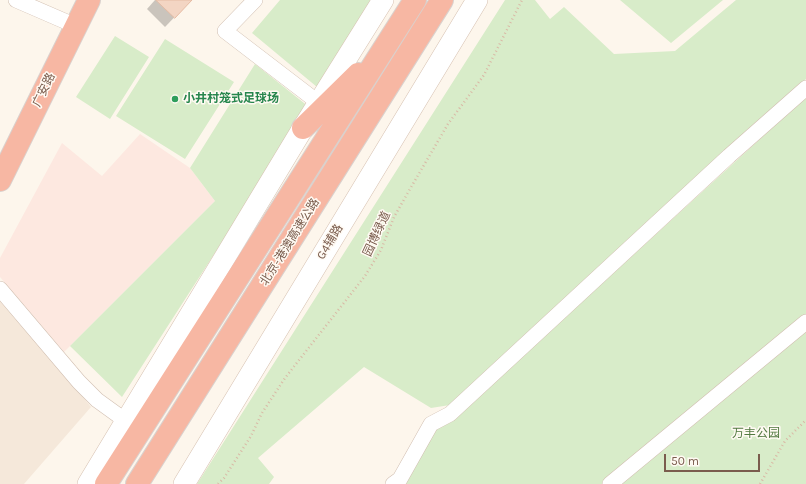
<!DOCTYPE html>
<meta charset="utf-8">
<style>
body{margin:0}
#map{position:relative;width:806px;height:484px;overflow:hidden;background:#fdf6ec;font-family:Karla,sans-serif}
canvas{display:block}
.scale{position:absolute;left:664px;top:454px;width:96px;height:18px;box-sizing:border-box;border:2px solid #7a5c4d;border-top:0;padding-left:5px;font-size:12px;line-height:14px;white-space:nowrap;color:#7a5c4d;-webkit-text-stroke:3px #fffaf3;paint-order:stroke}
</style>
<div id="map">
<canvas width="806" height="484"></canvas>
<div class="scale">50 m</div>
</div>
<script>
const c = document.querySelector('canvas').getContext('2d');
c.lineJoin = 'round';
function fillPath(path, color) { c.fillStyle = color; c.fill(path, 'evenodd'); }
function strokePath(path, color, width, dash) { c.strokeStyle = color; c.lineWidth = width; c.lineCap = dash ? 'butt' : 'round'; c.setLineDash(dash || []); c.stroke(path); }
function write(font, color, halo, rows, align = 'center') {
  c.font = font + ' Karla,"Noto Sans SC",sans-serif'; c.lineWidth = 3; c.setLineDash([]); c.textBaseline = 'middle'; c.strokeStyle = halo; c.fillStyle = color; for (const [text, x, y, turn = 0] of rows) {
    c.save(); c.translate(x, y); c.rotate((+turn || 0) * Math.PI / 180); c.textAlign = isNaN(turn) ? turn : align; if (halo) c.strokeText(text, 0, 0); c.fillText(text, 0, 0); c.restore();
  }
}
const residential = new Path2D(`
 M0 295 91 407 24 484H0Z`);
const commercial = new Path2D(`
 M140 134 190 168 215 201 64 352 0 277V258L62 143 102 176Z`);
const green = new Path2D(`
 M280 0H372L317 87 252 33Z
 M505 0H535L550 19 564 7 614 54 675 51 736 0H806V79L450 405 431 408 364 367 258 458 274 477 269 484H197Z
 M620 0H723L671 43Z
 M115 36 149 57 110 119 76 97Z
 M165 39 234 82 185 159 116 116Z
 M255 64 309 107 122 397 70 346 215 201 190 168Z
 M806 97V314L602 484H404L435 430 458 415Z
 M806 328V484H619Z`);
const shadow = new Path2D(`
 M155 0H191L165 27 147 9Z`);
const building = new Path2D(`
 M156 0H192L175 18Z`);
const path = new Path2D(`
 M218 484 224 478 251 436 262 413 285 378 365 276 381 250 394 217 410 189 448 124 484 75 522 0
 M760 484 785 441 806 420`);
const street = new Path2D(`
 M16 0 76 26
 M255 0 225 31 319 103
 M0 289 79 382 97 400 126 421
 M393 484 400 479 431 424 450 414 729 156 806 88
 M610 484 806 322`);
const secondary = new Path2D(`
 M88 484 303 128 383 0
 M184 484 477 0`);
const highway = new Path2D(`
 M303 128 358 74
 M0 180 89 0
 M106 484 415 0
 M137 484 442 0`);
const markers = [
 [175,99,4,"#2e9e5b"]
];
const streetNames = [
 ["广安路",44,90,-64],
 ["园博绿道",377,234,-65],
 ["北京-港澳高速公路",290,242,-58],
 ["G4辅路",330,242,-59]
];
const leisureNames = [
 ["小井村笼式足球场",183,99]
];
const parkNames = [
 ["万丰公园",756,434]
];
fillPath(residential, '#f5e8da');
fillPath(commercial, '#fde8e0');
fillPath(green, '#d8ecc9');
fillPath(shadow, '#0003');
fillPath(building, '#f3d5c3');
strokePath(building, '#e6bba3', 1);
strokePath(street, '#d1beb0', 16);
strokePath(secondary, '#d6c0b0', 22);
strokePath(highway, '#dad1cd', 24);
strokePath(path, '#d9b8a5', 2.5, [1, 3]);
strokePath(street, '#fff', 15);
strokePath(secondary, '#fff', 21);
strokePath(highway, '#f7b7a3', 22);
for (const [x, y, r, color] of markers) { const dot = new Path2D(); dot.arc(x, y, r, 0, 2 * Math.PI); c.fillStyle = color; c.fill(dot); strokePath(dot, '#fffaf3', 1.5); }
write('12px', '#7a5c4d', '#fffaf3', streetNames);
write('bold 12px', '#27864d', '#fffaf3', leisureNames, 'left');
write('12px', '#537a41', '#fffaf3', parkNames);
</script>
